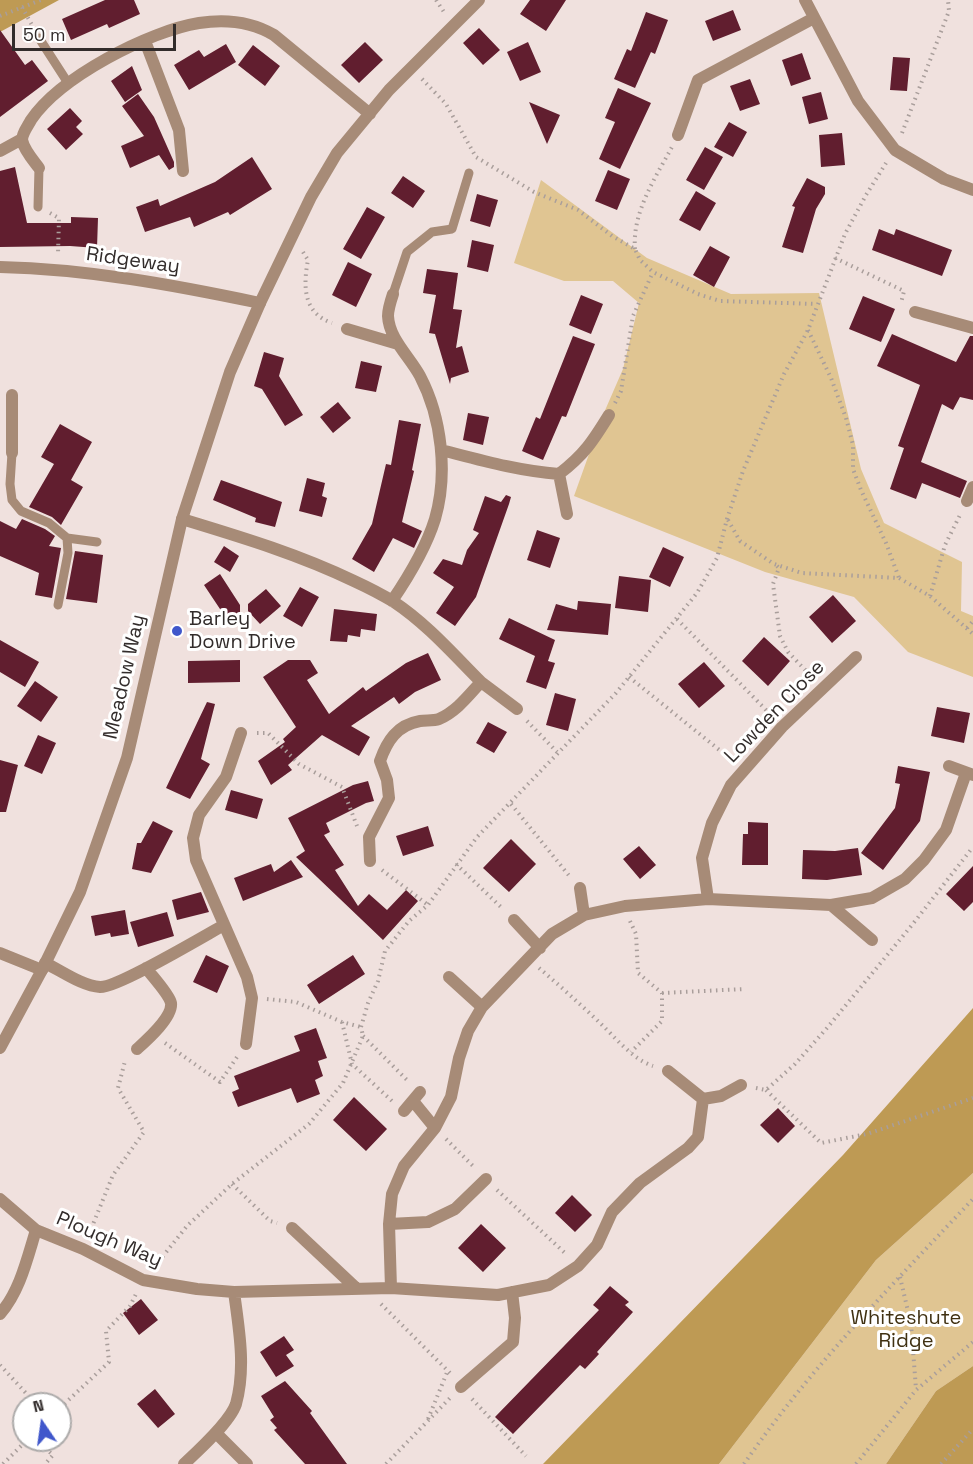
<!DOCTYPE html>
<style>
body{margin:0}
#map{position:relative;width:973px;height:1464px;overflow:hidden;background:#f0e1de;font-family:"Space Grotesk",sans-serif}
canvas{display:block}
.north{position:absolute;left:12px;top:1392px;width:60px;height:60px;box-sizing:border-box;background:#fff;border:2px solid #adabaa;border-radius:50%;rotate:347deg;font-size:16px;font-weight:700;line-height:24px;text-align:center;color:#322c2b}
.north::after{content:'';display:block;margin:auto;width:21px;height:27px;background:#4057cb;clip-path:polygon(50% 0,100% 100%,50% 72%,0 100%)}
.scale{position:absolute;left:12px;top:24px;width:164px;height:27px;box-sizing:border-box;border:3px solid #322c2b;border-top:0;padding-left:8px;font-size:18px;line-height:21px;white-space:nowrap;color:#322c2b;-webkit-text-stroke:4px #fff;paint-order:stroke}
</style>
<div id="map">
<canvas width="973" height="1464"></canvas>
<div class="north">N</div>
<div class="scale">50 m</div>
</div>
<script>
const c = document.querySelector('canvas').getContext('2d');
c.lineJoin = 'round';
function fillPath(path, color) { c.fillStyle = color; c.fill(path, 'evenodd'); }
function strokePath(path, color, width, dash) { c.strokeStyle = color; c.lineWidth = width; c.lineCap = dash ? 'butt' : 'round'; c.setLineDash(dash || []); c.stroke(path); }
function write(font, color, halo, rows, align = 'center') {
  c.font = font + ' "Space Grotesk",sans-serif'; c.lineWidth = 6; c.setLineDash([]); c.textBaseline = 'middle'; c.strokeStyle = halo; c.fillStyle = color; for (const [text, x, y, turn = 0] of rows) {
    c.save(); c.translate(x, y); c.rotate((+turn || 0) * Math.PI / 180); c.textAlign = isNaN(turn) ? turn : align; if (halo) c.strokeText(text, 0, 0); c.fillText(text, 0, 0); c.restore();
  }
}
const green = new Path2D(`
 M541 180 647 258 731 294 819 293 861 469 884 523 962 562 961 611 973 616V677L908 652 854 597 765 572 574 496 603 415 623 369 639 303 613 281H564L514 263Z
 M973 1173V1366L936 1391 886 1464H719L876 1260Z`);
const forest = new Path2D(`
 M0 0H59L0 32Z
 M973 1008V1173L876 1260 719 1464H543L843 1155Z
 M973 1366V1464H886L936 1391Z`);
const building = new Path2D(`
 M105 0H134L140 14 109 28 107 24 71 40 62 19Z
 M530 0H566L546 31 520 14Z
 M733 10 741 30 713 41 705 21Z
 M646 12 668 20 655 54 651 52 635 88 614 79 627 49 631 51Z
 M479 28 500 50 483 65 463 43Z
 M0 30 25 65 32 60 48 81 0 117Z
 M365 42 383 60 359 83 341 65Z
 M528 42 541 72 520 81 507 52Z
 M226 44 236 62 189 90 174 65 199 50 204 57Z
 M253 45 280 66 265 86 238 65Z
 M802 53 811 79 791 86 782 60Z
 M893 57 910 58 907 91 890 90Z
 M132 66 142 90 125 102 111 81Z
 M750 79 760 104 740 111 730 86Z
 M618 88 651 103 620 169 599 159 615 122 605 118Z
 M821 92 828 119 809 124 802 97Z
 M138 94 154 117 174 162V167L169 170 159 155 130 168 121 146 144 136 122 106Z
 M529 102 560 115 547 144Z
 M70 108 82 121 76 127 83 134 66 150 47 129Z
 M729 122 747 132 733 157 714 147Z
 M842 133 845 165 821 167 819 135Z
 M705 147 723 157 704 190 686 180Z
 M252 157 272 189 230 215 228 212 194 227 190 217 145 232 136 207 158 199 160 206 215 182Z
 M15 167 27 223H71V217L98 218 97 248 70 246 0 247V171Z
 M608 170 630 179 617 210 595 201Z
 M403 176 425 191 413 208 391 193Z
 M807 178 825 187V194L816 209 803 253 782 247 795 207 792 206Z
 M696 191 716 203 700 231 679 220Z
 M477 194 498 200 490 227 470 221Z
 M367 207 385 217 361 259 343 249Z
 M879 229 894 235 896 229 952 250 942 276 872 250Z
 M472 240 494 245 488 272 467 267Z
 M710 246 730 257 714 287 693 275Z
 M348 262 372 274 356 307 332 295Z
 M427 269 458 273 453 309 462 310 456 348 462 346 469 372 451 378 450 384 435 334 429 333 436 295 423 293Z
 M581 295 603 304 591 334 569 325Z
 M863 296 895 309 881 342 849 329Z
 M892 334 956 362 970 336H973V400L960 397 953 410 942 404 921 462 967 481 960 498 922 483 916 499 890 489 904 448 898 446 920 385 877 366Z
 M573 336 595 344 566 417 562 416 543 460 522 451 536 417 540 419Z
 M264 352 284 358 279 376 303 415 285 426 262 389 254 386Z
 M361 361 382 366 376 392 355 388Z
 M338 402 351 418 333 433 320 417Z
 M468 413 489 417 483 445 463 440Z
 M399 420 421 424 412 470 414 471 402 522 422 531 414 548 393 538 374 572 352 559 372 524 386 464 391 465Z
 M60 424 92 442 71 480 83 487 61 525 52 517 29 507 54 464 41 457Z
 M307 478 325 483 322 496 327 498 322 517 299 511Z
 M221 480 282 502 275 527 255 522 256 518 213 500Z
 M506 495 511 497 509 504 476 597 455 626 436 613 454 587 433 573 443 559 462 565 467 550 479 533 473 530 485 496 501 502Z
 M22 519 45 529 55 536 49 546 61 548 52 598 35 595 39 573 0 556V521L16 529Z
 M537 530 560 538 550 568 527 560Z
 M224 546 239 556 230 572 214 562Z
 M663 547 684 557 670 587 649 577Z
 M75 551 103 555 97 603 66 599Z
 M220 574 240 605V616L230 624 204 585Z
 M619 576 651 580 648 612 615 608Z
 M300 587 319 597 302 627 283 616Z
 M266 589 281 606 260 624 248 611V604Z
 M833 595 856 621 832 643 809 617Z
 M578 601 611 604 608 635 547 630 556 604 577 610Z
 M334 609 377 614 375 631 361 629 360 637 348 635 347 642 330 641Z
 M509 618 555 640 548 661 555 663 546 689 526 682 535 656 499 639Z
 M764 637 790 661 768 686 742 661Z
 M0 640 39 662 25 687 0 672Z
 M428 653 441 680 415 692 399 704 394 697 351 726 370 737 359 756 322 735 288 765 292 770 271 785 258 761 285 742 283 739 296 727 263 677 288 660H310L318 673 307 680 329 714 363 687 366 691 406 663Z
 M240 660V682L188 683V661Z
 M704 662 725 686 699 708 678 684Z
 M35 681 58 697 41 722 17 706Z
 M555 693 576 699 568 731 546 725Z
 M207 702 215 704 201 759 210 764 190 799 166 788Z
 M937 707 970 713 964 743 931 736Z
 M488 722 507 732 494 753 476 743Z
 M38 735 56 743 42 774 24 766Z
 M0 760 18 765 6 812H0Z
 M898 766 930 772 920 821 883 870 861 853 895 808 900 784 895 783Z
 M368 781 374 801 366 803 326 823 330 832 324 835 344 865 335 870 358 906 369 894 387 910 406 890 418 901 383 940 296 857 305 851 288 818 353 785Z
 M231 790 263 799 257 819 225 810Z
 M153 821 173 831 151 873 132 869 137 843H141Z
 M748 822 768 823V865H742L743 834H748Z
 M428 826 434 846 403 856 396 836Z
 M511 839 536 864 509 892 483 868Z
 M639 846 656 865 640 879 623 859Z
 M858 848 862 875 827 880 802 879 803 850 835 851Z
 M291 860 303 877 243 901 234 878 271 864 274 872Z
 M973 866V902L964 911 946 894Z
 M201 892 209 912 177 920 172 900Z
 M125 910 129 934 111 937 110 933 95 936 91 916Z
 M167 912 174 936 138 947 130 922Z
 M206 955 229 966 217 993 193 982Z
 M353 955 365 974 319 1004 307 985Z
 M316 1028 327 1058 318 1061 323 1076 315 1080 320 1094 297 1103 291 1088 238 1107 232 1092 239 1089 234 1076 300 1051 294 1036Z
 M354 1097 387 1129 366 1151 333 1120Z
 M778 1108 795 1126 778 1143 760 1125Z
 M572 1195 592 1215 575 1232 555 1213Z
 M481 1224 506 1248 483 1272 458 1248Z
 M610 1286 629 1302 625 1305 633 1312 597 1352 599 1354 585 1369 580 1365 513 1434 495 1417 599 1310 593 1305Z
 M141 1299 158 1320 139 1335 123 1313Z
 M284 1336 294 1350 286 1355 294 1366 276 1377 260 1352Z
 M285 1381 312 1411 310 1413 347 1464H305L274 1430 277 1428 270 1420 274 1417 261 1396Z
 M155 1389 175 1414 158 1428 137 1404Z`);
const path = new Path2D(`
 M436 0 444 12
 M22 7 33 27
 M0 16 41 0
 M422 79 446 104 476 157 534 192 578 210 612 236 635 249 640 260 653 272 698 294 720 301 817 304
 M902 133 949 11 948 0
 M50 213 59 218 58 254
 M635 249C632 213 655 178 672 147
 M303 252 308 260C303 286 303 313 332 323
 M835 258 904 291 901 303
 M808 330 831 378 846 418 853 445V469L861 490 886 543 899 578
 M615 403 621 391 633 316 653 272
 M728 520 740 541 774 564 802 573 899 578 930 596 973 634
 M777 566 779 568 773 584 780 636 788 652 812 677
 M930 596 945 545 960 515
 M677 619 771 715
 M967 628 973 621
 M629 677 733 761
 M527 721 557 752
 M257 733H268L299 764 342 787 357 826
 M511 804 571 878
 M456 864 503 909
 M382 870 428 905
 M630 921 636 934 638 973 662 993V1021L631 1052
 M539 968C559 985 579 1003 599 1022 615 1037 632 1059 653 1066
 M662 993 745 989
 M267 999 296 1002 342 1022 361 1027
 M342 1022 352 1064 392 1101
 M363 1036 409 1082
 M165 1043 220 1082 237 1057
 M756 1088 766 1090 795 1064 827 1028 912 925 973 847
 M766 1090 821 1143 867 1134 973 1098
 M446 1139 475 1168
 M232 1184 270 1221 277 1223
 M497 1190 566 1254
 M89 1234 113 1175 144 1132 118 1088 125 1061
 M155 1266 187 1226 232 1184 309 1124 343 1083 363 1036 361 1027 368 1003 378 981 385 951 409 921 428 905 477 837 616 693 697 593 717 558 727 519 743 471 784 374 808 330 845 234 866 195 886 163
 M900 1277 911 1324 916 1389
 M381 1304 452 1375
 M0 1365 36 1404
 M472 1399 526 1456
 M60 1408 109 1362 106 1331 130 1306 136 1294
 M428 1419 448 1370
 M36 1440 53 1455 45 1464
 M3 1464 27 1440
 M386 1464 450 1398
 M744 1464C810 1368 893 1284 973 1199
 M856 1464 916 1390 973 1342
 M941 1464 973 1429`);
const service = new Path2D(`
 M39 38 68 83
 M38 207 39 168
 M393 294 407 252 432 232 452 229 469 173
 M12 453 10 484 12 500 21 511 49 523 67 538 68 553 58 605
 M67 538 97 542`);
const minor = new Path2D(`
 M805 0 858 101 895 150 944 179 973 190
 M145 41 179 130 183 171
 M678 135 698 80 814 18
 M0 151 22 139
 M39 168C33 160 24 150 22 140 22 133 28 126 31 120 60 77 149 31 199 23 225 19 252 22 274 35L370 114
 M260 303 311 197 337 153 389 90 479 0
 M915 312 973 328
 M347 329 398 344
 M441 450C480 460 518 471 559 474 584 455 593 441 609 415
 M12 453V395
 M559 474 567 514
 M967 501 973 487
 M182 519C241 537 298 554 354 581 367 587 381 594 394 602 427 624 453 654 481 682 468 696 457 711 439 719 433 721 426 720 420 721 397 725 387 741 380 761L387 780 389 798 369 837 370 861
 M392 601C409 576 426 548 435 519 448 474 442 418 420 376 410 357 389 339 388 316 388 309 391 300 393 294
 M481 682 517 709
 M241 733 226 777 199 815 193 838 196 860 247 977 252 998 246 1044
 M949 766 973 775
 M580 888 584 915
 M708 899 702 858 712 823 731 785 782 727 856 657
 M831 905 872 940
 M514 920 540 948
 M0 953 42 970
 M45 963C62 971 82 986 100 987 117 988 204 936 224 925
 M449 977 482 1007
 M137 1049C147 1040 173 1017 171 1003 169 994 152 976 146 968
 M668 1071 703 1099 721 1096 741 1085
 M413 1101 435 1128
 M404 1111 420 1092
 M0 1199 36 1230 83 1249 143 1280 197 1289 234 1292 391 1288 498 1295 549 1285 578 1266 597 1245 612 1212 640 1183 688 1148 698 1137 703 1099
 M389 1224 428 1222 455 1209 486 1179
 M292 1228 357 1289
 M391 1288 389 1224 392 1194 404 1166 435 1128 451 1097 459 1058 468 1031 482 1007 552 934 584 915 625 906 708 899 831 905 872 898 905 879 924 860 946 830 966 773
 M0 1314C20 1291 27 1259 36 1230
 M461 1387 513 1342 515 1318 512 1292
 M216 1433 247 1464
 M184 1464C198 1451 230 1422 236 1404 246 1368 239 1329 234 1292`);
const tertiary = new Path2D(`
 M0 267C88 269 174 285 260 303L230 372 182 519 127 758 80 892 42 970 0 1048`);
const markers = [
 [177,631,6,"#4057cb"]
];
const streetNames = [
 ["Ridgeway",133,261,8],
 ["Meadow Way",125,677,-77],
 ["Lowden Close",775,712,-46],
 ["Plough Way",109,1240,23]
];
const poiNames = [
 ["Barley",189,620],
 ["Down Drive",189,643]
];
const parkNames = [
 ["Whiteshute",906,1319],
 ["Ridge",906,1342]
];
fillPath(green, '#e0c592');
fillPath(forest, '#be9a54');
fillPath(building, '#611e2f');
strokePath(path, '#a99e9b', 4, [1.5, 4.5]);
strokePath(service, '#a78b77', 9);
strokePath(minor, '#a78b77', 12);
strokePath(tertiary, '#a78b77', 12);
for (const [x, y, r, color] of markers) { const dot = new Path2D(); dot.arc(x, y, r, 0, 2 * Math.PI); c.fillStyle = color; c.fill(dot); strokePath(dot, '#fff', 2); }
write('20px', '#322c2b', '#fff', streetNames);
write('20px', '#322c2b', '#fff', poiNames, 'left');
write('20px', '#403112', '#fff', parkNames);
</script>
